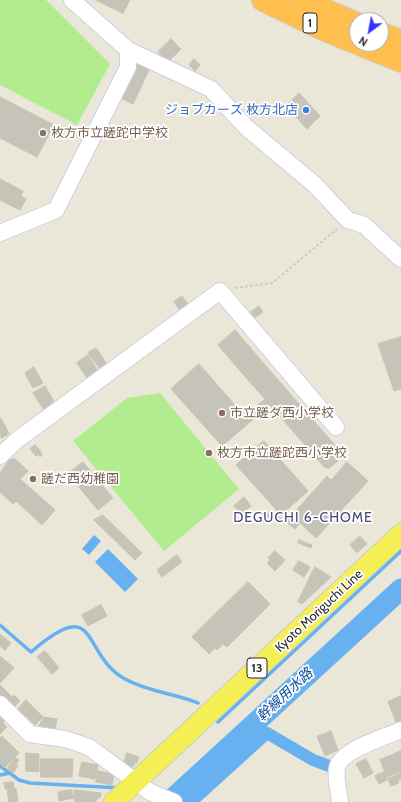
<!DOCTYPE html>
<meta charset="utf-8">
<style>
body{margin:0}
#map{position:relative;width:401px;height:802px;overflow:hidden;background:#ebe7d8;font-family:Cabin,sans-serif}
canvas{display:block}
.north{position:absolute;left:349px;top:12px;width:40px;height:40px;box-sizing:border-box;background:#fff;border:1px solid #a9a9a9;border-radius:50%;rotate:212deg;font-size:11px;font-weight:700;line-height:16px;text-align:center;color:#282828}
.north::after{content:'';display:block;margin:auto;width:14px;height:18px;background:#3532fe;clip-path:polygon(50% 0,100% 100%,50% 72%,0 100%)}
</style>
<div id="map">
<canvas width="401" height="802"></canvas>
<div class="north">N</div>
</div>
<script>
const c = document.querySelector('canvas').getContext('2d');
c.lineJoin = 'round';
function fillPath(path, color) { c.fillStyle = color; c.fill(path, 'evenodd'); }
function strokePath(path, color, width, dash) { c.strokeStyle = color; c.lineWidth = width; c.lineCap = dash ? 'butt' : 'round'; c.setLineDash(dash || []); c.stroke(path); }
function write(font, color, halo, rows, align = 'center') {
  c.font = font + ' Cabin,"Noto Sans JP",sans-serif'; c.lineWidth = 3.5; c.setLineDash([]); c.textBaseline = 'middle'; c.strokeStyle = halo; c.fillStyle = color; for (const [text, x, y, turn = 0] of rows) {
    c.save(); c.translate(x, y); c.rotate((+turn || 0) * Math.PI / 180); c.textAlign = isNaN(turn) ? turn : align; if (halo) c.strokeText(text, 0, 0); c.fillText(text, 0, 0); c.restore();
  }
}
const pitch = new Path2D(`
 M0 0H46L110 64 77 125 0 85Z
 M160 393 239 489 164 551 73 441 127 398Z`);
const water = new Path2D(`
 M94 535 101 541 89 555 82 549Z
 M108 549 138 579 125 592 95 562Z`);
const stream = new Path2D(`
 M0 625 31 652C100 592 80 654 125 679 148 692 174 693 198 703
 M218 722 401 551
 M0 766 19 780 30 783 120 788
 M0 775 10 773
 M164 791 180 792`);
const canal = new Path2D(`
 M180 792 191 802 267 733 313 760 332 767 343 762`);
const river = new Path2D(`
 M169 802 401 589`);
const building = new Path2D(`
 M96 0H130L123 13Z
 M171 39 181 49 168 62 158 52Z
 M194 59 200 65 195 71 189 65Z
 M139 60 151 66 133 104 121 98Z
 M299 93 320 116 307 129 286 106Z
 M0 97 54 125 37 157 0 138Z
 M0 179 23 191 21 196 26 199 20 210 0 200Z
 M182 296 189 305 180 311 174 302Z
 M259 306 263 312 251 320 247 315Z
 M235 330 265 365 248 380 218 345Z
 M401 337V389L394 391 378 344Z
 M96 348 107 364 100 369 88 353Z
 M88 355 98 371 87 378 77 363Z
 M199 364 250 422 222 446 171 389Z
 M265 365 342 453 336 458 338 461 328 469 326 466 325 468 270 405 250 422 245 416 265 399 248 380Z
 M34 367 43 383 33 388 25 373Z
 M45 386 55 403 44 410 33 393Z
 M1 418 9 434 1 438 0 419Z
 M264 441 308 491 281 515 236 465Z
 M35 445 41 451 40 452 42 455 40 457 38 454 36 456 30 449Z
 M14 458 28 471 20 479 55 510 42 525 16 501 13 504 0 492V473L10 459 12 460Z
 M83 462 113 498 98 510 68 474Z
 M347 462 368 481 316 538 300 523 295 529 286 522 327 476 331 480Z
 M244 497 251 506 241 514 234 506Z
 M267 513 283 519 282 523 266 517Z
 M103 515 142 553 135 560 94 520Z
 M360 536 367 544 357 553 350 545Z
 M299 540 312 545 311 548 298 543Z
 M275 551 285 560 275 571 267 563 270 560 268 558Z
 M177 555 182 562 162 577 157 570Z
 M299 561 310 567 304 577 293 570Z
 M315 567 331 577 302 604 298 602Z
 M248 582 270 604 227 647 223 644 217 650 215 648 209 654 192 637Z
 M101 605 107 616 88 626 82 615Z
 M0 634 11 643 5 650 0 646Z
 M45 651 59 668 52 674 37 657Z
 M0 656 14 668 0 683Z
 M0 685 12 697 14 695 20 701 13 708 0 694Z
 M401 696V720L396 722 388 702Z
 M26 700 43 717 35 725 18 709Z
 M2 716 6 720 3 723 7 727 0 734V718Z
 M44 717 57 719 55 731 38 728Z
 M331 731 338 750 325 756 317 737Z
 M2 736 19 753 4 768 0 764V738Z
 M401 751V771L387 777 380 760Z
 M26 753 39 754V772L26 771Z
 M127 753 139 757 137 763 136 762 128 773 122 769Z
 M15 758 19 760 16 764 18 766 13 773 7 769Z
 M41 759H73L72 777H41Z
 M366 759 373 773 364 778 356 764Z
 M82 762 98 765 95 779 79 776Z
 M98 771 114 774 112 785 96 782Z
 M384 772 387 780 379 784 375 776Z
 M401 773V779L398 780 399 783 391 786 388 779Z
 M13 782 14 789 16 788 18 801 9 802 7 789H5L4 783Z
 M72 790 74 798 59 801 58 792Z
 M75 790 101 793V796L94 802H75Z`);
const path = new Path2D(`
 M235 288 272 283 337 229`);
const minor = new Path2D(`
 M128 50 211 89 247 128 314 184 348 220 364 225 401 259
 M0 233 56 210 128 67V50L72 0
 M0 456 17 440 220 291 336 427
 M0 704 30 734 65 739 89 747 150 792 174 802
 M340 802C339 792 335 778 337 768 340 750 385 737 401 730`);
const major = new Path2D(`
 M114 802 401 534`);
const highway = new Path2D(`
 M263 0 325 30 357 43
 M302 0 357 24
 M381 34 401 41
 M359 44 401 61`);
const markers = [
 [306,110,4,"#3f7fe0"],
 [43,133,4,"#8d6e63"],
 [222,413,4,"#8d6e63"],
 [209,453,4,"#8d6e63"],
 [33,479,4,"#8d6e63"]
];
const shields = [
 [310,23,14],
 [257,668,20]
];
const shieldNames = [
 ["1",310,23],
 ["13",257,668]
];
const shopNames = [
 ["ジョブカーズ 枚方北店",298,110]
];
const educationNames = [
 ["枚方市立蹉跎中学校",51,133],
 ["市立蹉ダ西小学校",230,413],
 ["枚方市立蹉跎西小学校",217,453],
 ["蹉だ西幼稚園",41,479]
];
const streetNames = [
 ["Kyoto Moriguchi Line",319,611,-43]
];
const neighbourhoodNames = [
 ["DEGUCHI 6-CHOME",303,518]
];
const waterNames = [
 ["幹線用水路",285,695,-43]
];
fillPath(pitch, '#b1ec8e');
fillPath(water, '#67b1f1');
strokePath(stream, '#67b1f1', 3.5);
strokePath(canal, '#67b1f1', 12);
strokePath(river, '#67b1f1', 21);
fillPath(building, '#c6c3b8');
strokePath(building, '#c6c3b2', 1);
strokePath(minor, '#cecee2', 18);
strokePath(major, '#cbcbcb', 22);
strokePath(highway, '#cbcbcb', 24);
strokePath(path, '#cbcbcb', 2, [3, 2]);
strokePath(minor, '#fff', 16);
strokePath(major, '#f4ef54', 20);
strokePath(highway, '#ffbf4f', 22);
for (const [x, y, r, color] of markers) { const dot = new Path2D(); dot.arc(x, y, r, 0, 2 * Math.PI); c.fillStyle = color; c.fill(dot); strokePath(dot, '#fff', 1.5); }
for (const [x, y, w] of shields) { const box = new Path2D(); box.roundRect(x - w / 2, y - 10, w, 20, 3); c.fillStyle = '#fff'; c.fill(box); strokePath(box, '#282828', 1); }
write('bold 12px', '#282828', null, shieldNames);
write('13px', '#366cbe', '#fff', shopNames, 'right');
write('13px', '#785e54', '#fff', educationNames, 'left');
write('13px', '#282828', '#fff', streetNames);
c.letterSpacing = '1px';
write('14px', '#484779', '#fff', neighbourhoodNames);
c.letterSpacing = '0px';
write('italic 14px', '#094b9a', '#fff', waterNames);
</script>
